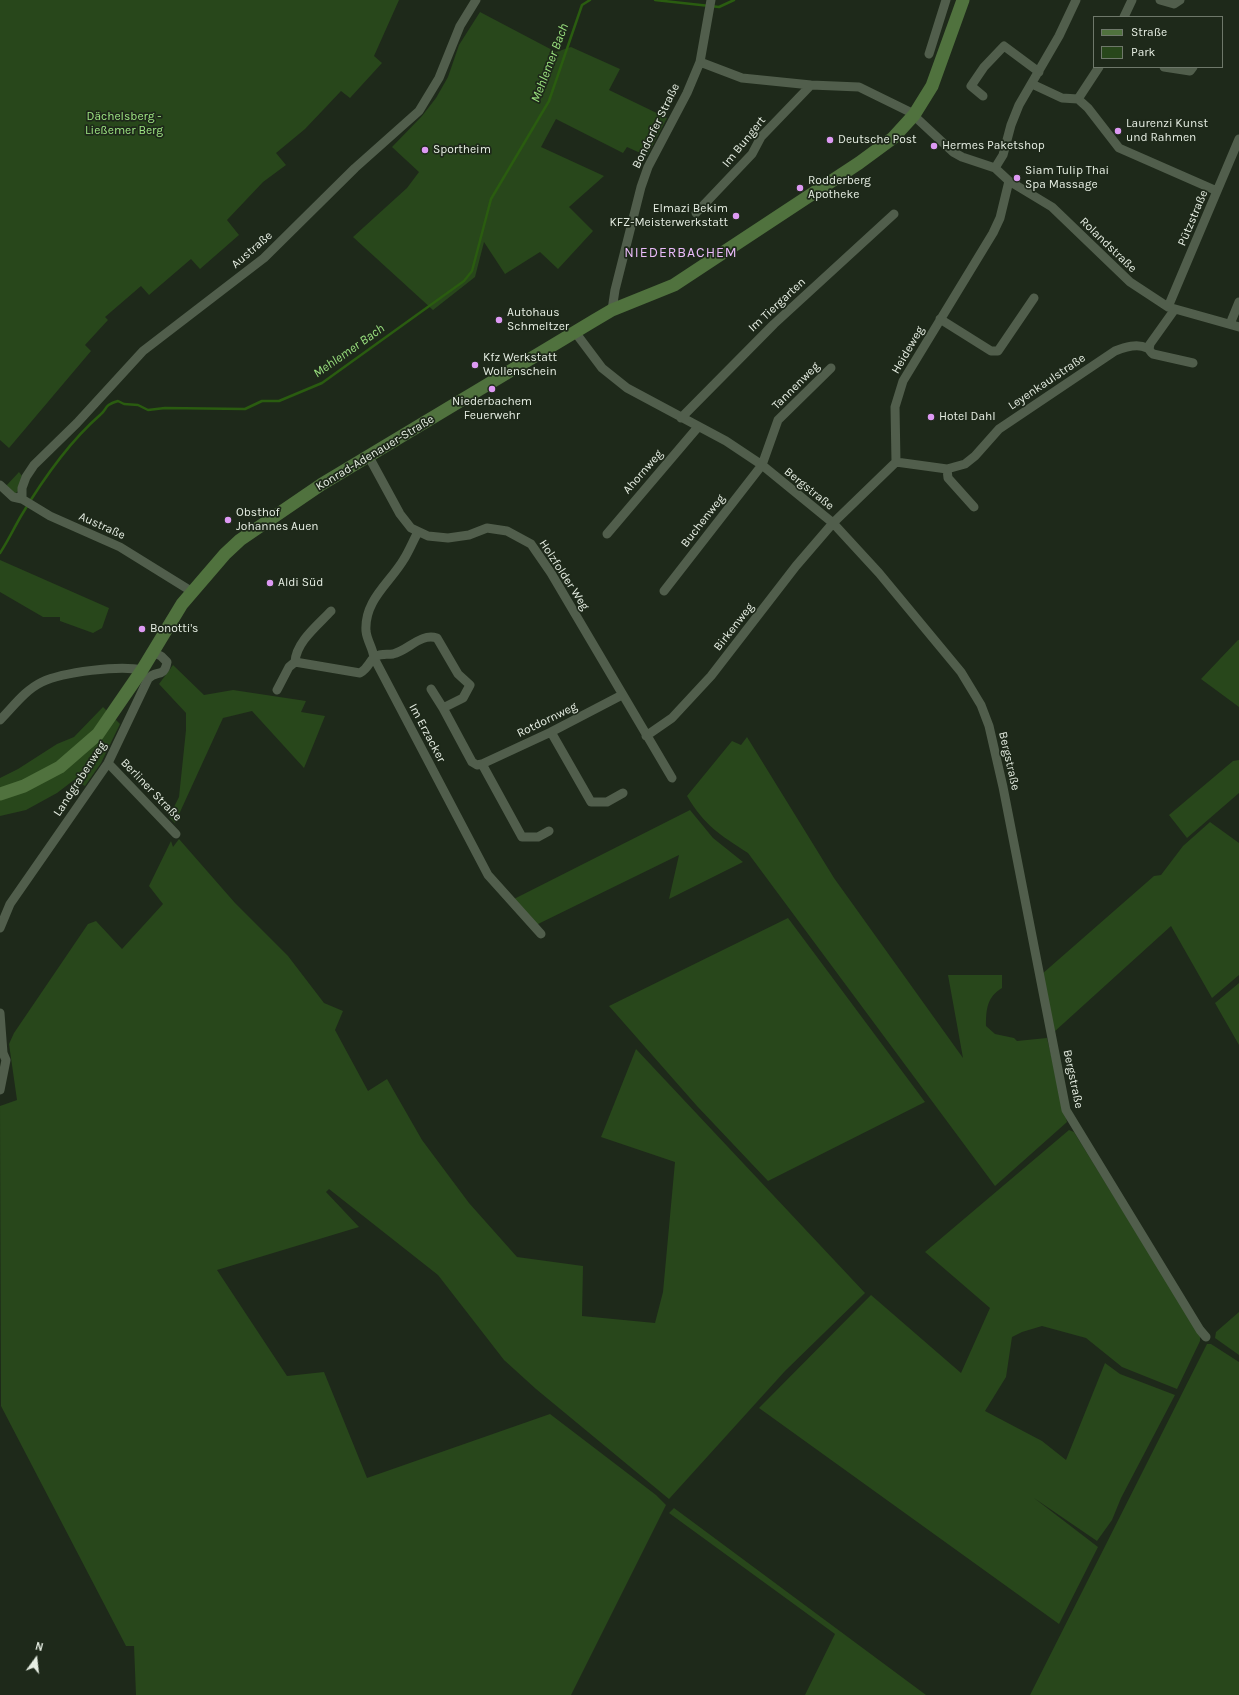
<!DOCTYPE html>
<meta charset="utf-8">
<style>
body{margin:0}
#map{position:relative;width:1239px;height:1695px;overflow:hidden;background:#1e291a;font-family:Karla,sans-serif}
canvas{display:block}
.legend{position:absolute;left:1093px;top:16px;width:130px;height:52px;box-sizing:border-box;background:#1e291a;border:1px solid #6e786a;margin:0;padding:5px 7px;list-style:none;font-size:12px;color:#e6eee3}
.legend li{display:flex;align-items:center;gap:8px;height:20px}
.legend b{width:20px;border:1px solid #6e786a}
.north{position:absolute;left:16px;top:1639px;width:40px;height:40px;-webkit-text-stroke:3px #1e291a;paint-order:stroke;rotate:15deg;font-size:11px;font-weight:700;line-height:16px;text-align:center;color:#e6eee3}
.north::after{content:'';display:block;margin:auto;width:14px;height:18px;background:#e6eee3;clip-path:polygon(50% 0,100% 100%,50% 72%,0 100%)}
</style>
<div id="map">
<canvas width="1239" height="1695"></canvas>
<ul class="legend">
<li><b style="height:5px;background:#50723e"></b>Straße</li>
<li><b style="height:11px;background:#28471b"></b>Park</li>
</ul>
<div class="north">N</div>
</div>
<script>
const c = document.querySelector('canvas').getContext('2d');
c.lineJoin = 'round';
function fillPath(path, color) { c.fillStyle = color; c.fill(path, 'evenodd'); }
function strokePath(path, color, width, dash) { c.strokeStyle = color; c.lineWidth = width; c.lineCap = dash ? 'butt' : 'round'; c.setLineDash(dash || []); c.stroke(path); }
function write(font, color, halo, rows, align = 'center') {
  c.font = font + ' Karla,sans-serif'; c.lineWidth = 3.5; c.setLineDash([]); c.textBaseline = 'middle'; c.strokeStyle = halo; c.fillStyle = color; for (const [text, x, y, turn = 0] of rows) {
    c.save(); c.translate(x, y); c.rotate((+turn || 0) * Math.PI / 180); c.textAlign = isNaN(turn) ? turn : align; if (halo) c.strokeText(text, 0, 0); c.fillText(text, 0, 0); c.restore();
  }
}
const green = new Path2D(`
 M0 0H399L374 56 382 63 350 98 341 91 305 129 276 153 286 165 263 182 227 220 239 235 200 269 191 259 149 295 141 286 105 317 108 320 85 345 91 351 9 448 0 440Z
 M480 12 556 52 571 47 620 69 609 90 667 118 647 156 627 147 623 153 556 119 541 147 604 176 569 207 593 231 558 269 540 252 505 274 484 242 475 277 433 310 353 237 407 188 419 172 392 147 422 116 436 98 448 77 459 45Z
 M19 472 22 476 19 490 15 494 6 486Z
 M0 560 109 608 102 628 93 633 60 621V617H43L0 592Z
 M1238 640H1239V707L1201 679Z
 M173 665 204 695 233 690 306 701 301 712 325 716 304 768 252 711 223 718 175 823 169 817 179 797 186 730V713L159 684Z
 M103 707 120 724 101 763 85 786 74 780 57 793 26 810 0 816V778L18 769 57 744 74 737Z
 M747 737 834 878 963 1058 948 975H1002V988C987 997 986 1009 986 1026L995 1034 1014 1038 1017 1041 1047 1038 1067 1122 995 1186 748 853C720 835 704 825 687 796L732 741 741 745Z
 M1239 760V793L1187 838 1169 815 1233 761Z
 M690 810 713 838 743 862 669 899 679 855 536 925 512 900Z
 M1210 822 1239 843V975L1212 998 1171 926 1054 1032 1042 974 1154 876 1161 875 1183 846Z
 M179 839 235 903 288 956 324 1003 343 1011 335 1030 368 1091 387 1079 422 1140 469 1203 517 1257 583 1266 582 1316 655 1323 663 1292 675 1162 601 1137 636 1049 865 1293 785 1371 669 1499 536 1389 504 1360 438 1275 329 1189 326 1192 359 1227 217 1270 287 1376 324 1372 367 1478 550 1414 656 1495 666 1505 571 1695H136L134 1646H126L1 1406 0 1106 17 1100 9 1044 14 1033 88 924 96 921 122 949 163 904 149 886 171 841 173 847Z
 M788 918 925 1102 768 1181 697 1106 609 1006Z
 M1239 983V1045L1215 1003Z
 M1069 1130 1074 1132 1200 1336V1341L1177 1389 1122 1367 1086 1338 1042 1326 1022 1332 1012 1337 1006 1377 985 1411 1042 1441 1066 1460 1105 1363 1120 1374 1175 1395 1121 1498 1112 1520 1097 1541 1034 1498 1098 1547 1059 1624 759 1408 871 1295 961 1373 990 1308 925 1252Z
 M1239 1312V1355L1215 1338 1216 1332Z
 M1207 1344H1211L1239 1362V1695H1030Z
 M674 1508 926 1695H805L835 1634 669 1513Z`);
const stream = new Path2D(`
 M655 0 719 7 734 0
 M0 553C8 541 14 528 21 516 43 479 68 443 100 415 109 408 102 406 118 401L124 404 138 405 148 410 165 408 245 409 262 401H279L322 383 464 281 472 271 491 199 549 101 582 5 590 0`);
const street = new Path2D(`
 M1160 0 1174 4 1180 0
 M1124 17 1132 0
 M929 54 946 0
 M700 62 742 78 811 85 859 87 910 112 953 152 962 157 995 168 1003 155 1011 125 1019 105 1059 36 1076 0
 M1164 67 1190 71 1193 67
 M1032 84 1062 98 1078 99 1088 108 1119 148 1217 191
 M983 96 971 86 984 67 1004 46 1039 72
 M1078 99 1099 67
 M995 168 1009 181 1052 207 1130 282 1168 307 1239 327
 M696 213 752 154 761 137 811 85
 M1168 307 1239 139
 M612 310 615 290 641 187 648 167 687 93 700 62 711 0
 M940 319 991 351H998L1034 298
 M1230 324 1239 302
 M575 332 602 368 627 388 726 441 762 465 833 523 879 573 961 672 981 705 989 726 1003 787 1066 1110 1200 1330 1206 1337
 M1149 349 1150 344 1175 309
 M681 418 774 324 894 214
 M369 457 400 514 411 528 428 536 448 538 469 535 487 528 507 531 531 544 551 573 672 778
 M896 462 947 469 965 464 975 456 999 429 1115 351C1125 347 1137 343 1147 348 1150 349 1150 352 1153 354L1193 363
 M947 469 948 478 974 507
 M0 485 13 497 22 499 50 516 120 547 191 591
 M22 499V488L26 477 34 465 77 423 143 351 264 258 355 168 419 111 439 78 460 26 476 0
 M418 532C413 541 409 551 404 559 390 583 364 600 366 631 367 641 373 648 374 658L488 875 541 934
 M607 534 698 427
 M664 591 762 465 778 420 831 368
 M331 611C318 625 296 642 295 662L360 673C370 667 368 662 375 657 381 653 387 655 393 654 409 650 420 633 437 638L458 674 470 685 463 698 443 708 472 762 477 765 482 764
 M431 689 443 708
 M277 690 289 667 295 662
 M0 720C13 707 25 690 42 682 63 672 120 665 142 670
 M551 732 591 802H607L623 793
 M646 736 672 718 711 676 796 566 833 523 896 462 895 407 903 381 993 233 1000 218 1009 181
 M108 763 176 834
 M549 831 538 837H522L482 764 551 732 622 695
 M0 928 10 904 108 763 148 679C156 669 164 679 167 662L161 656 152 652
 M0 1013 3 1053 6 1060 0 1090`);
const secondary = new Path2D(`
 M0 794 24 786 60 767 98 734 142 670 182 604 225 554 240 540 322 484 595 320 612 310 674 285 859 163 893 138 914 115 932 86 963 0`);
const markers = [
 [1118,131,4,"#dd99f3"],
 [830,140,4,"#dd99f3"],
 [934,146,4,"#dd99f3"],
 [425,150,4,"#dd99f3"],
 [1017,178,4,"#dd99f3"],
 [800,188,4,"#dd99f3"],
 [736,216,4,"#dd99f3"],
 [499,320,4,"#dd99f3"],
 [475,365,4,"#dd99f3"],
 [492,389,4,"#dd99f3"],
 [931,417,4,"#dd99f3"],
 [228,520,4,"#dd99f3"],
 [270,583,4,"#dd99f3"],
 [142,629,4,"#dd99f3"]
];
const parkNames = [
 ["Dächelsberg -",124,117],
 ["Ließemer Berg",124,131]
];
const poiNames = [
 ["Laurenzi Kunst",1126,124],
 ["und Rahmen",1126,138],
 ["Deutsche Post",838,140],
 ["Hermes Paketshop",942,146],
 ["Sportheim",433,150],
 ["Siam Tulip Thai",1025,171],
 ["Spa Massage",1025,185],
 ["Rodderberg",808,181],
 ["Apotheke",808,195],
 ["Elmazi Bekim",728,209,"right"],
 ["KFZ-Meisterwerkstatt",728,223,"right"],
 ["Autohaus",507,313],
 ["Schmeltzer",507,327],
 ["Kfz Werkstatt",483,358],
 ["Wollenschein",483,372],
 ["Niederbachem",492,402,"center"],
 ["Feuerwehr",492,416,"center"],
 ["Hotel Dahl",939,417],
 ["Obsthof",236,513],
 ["Johannes Auen",236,527],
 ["Aldi Süd",278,583],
 ["Bonotti's",150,629]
];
const streetNames = [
 ["Bondorfer Straße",656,126,-64],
 ["Im Bungert",744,142,-51],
 ["Pützstraße",1193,218,-67],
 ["Rolandstraße",1108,245,44],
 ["Austraße",252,250,-41],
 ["Im Tiergarten",777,305,-43],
 ["Heideweg",908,350,-60],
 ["Leyenkaulstraße",1047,382,-34],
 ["Tannenweg",796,386,-45],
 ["Konrad-Adenauer-Straße",375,453,-31],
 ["Ahornweg",643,472,-49],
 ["Bergstraße",809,489,39],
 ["Buchenweg",703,521,-52],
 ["Austraße",102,526,24],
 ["Holzfolder Weg",564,575,57],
 ["Birkenweg",734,627,-52],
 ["Rotdornweg",547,720,-26],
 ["Im Erzacker",427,733,62],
 ["Bergstraße",1009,761,77],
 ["Landgrabenweg",80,779,-57],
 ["Berliner Straße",151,790,46],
 ["Bergstraße",1073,1079,78]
];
const waterNames = [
 ["Mehlemer Bach",550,63,-69],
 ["Mehlemer Bach",349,351,-35]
];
const quarterNames = [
 ["NIEDERBACHEM",681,253]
];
fillPath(green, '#28471b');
strokePath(stream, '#2a5c10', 2.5);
strokePath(street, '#515e4c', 9);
strokePath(secondary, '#50723e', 13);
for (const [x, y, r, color] of markers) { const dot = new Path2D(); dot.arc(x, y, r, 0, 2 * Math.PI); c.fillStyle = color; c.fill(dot); strokePath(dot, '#1e291a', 1.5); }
write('12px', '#9fe684', '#1e291a', parkNames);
write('12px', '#e6eee3', '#1e291a', poiNames, 'left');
write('12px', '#e6eee3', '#1e291a', streetNames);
write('italic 13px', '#99e07e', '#1e291a', waterNames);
c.letterSpacing = '1px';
write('14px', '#eabbfa', '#1e291a', quarterNames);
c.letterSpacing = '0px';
</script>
